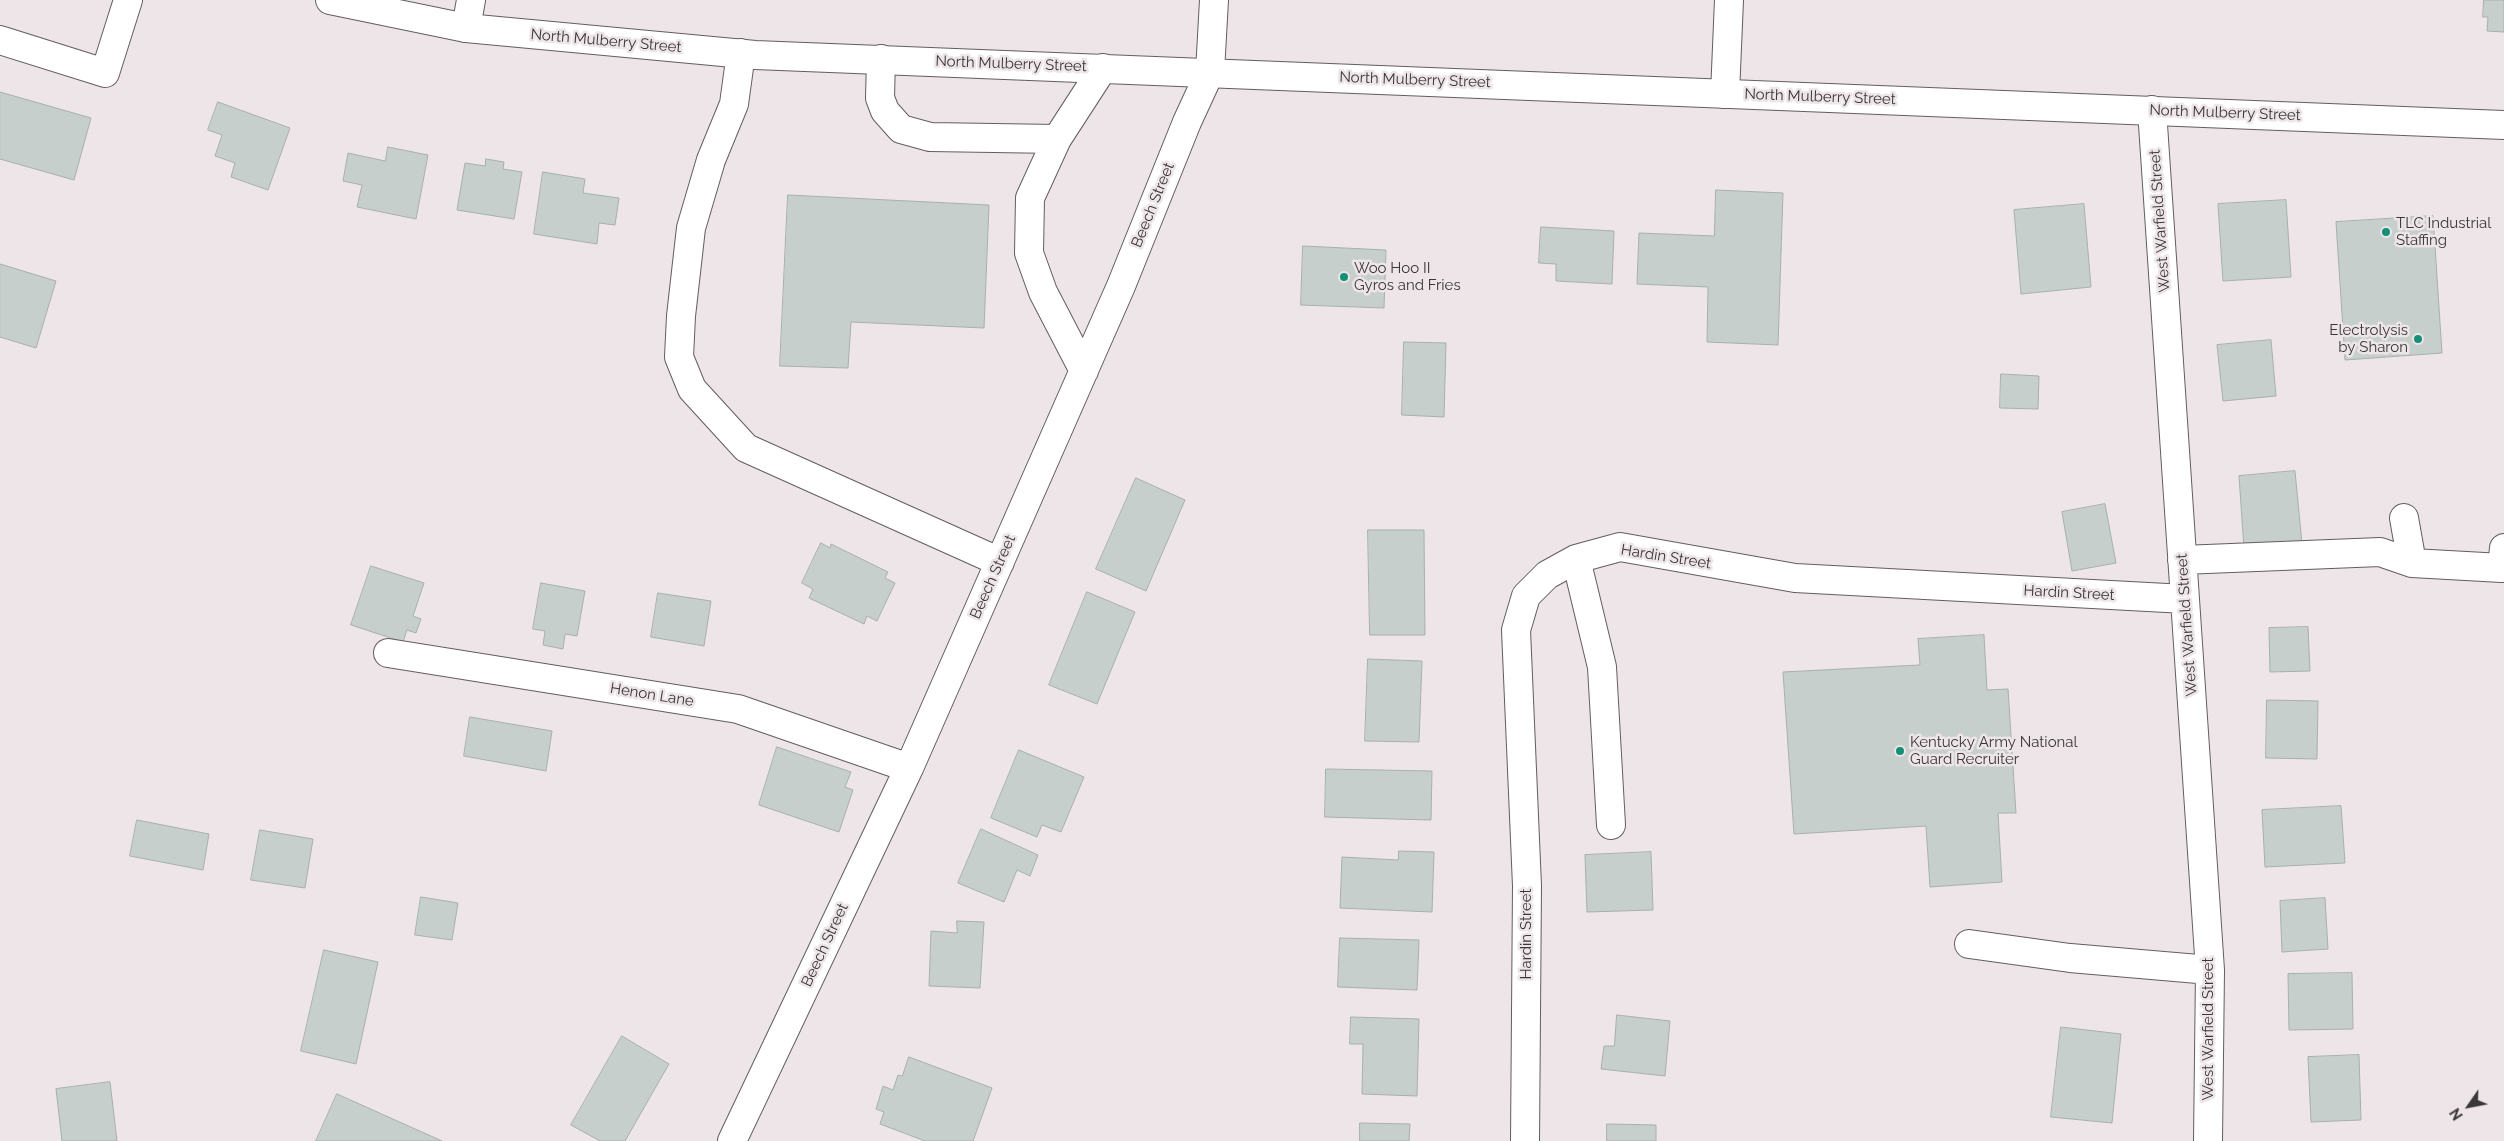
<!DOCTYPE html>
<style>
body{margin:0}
#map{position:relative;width:2504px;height:1141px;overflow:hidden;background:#ede5e8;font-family:Raleway,sans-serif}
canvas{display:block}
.north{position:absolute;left:2444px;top:1081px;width:50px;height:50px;-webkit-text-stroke:4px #ede5e8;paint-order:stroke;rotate:237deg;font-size:14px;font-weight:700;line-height:20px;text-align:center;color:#3a3738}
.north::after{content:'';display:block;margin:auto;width:18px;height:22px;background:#3a3738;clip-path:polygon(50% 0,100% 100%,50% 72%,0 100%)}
</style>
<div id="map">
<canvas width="2504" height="1141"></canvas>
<div class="north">N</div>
</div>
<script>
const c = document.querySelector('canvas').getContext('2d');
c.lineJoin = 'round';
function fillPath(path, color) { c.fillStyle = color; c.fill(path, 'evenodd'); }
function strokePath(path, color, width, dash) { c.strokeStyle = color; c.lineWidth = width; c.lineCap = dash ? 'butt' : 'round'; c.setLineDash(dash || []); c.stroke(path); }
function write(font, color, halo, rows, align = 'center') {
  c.font = font + ' Raleway,sans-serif'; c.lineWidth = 5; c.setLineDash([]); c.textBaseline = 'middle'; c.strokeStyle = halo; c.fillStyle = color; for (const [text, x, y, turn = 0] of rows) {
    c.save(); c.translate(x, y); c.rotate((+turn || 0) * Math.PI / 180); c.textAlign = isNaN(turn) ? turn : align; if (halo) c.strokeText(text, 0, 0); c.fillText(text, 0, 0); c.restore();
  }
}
const building = new Path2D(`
 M2484 0H2504V32L2487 31 2488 17H2483Z
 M0 92 91 118 74 180 0 159Z
 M218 102 290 128 268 190 231 177 235 163 215 156 222 135 208 130Z
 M388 147 428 155 416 219 357 207 362 185 343 181 348 153 385 161Z
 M486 159 504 162 503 169 522 172 514 219 457 210 465 163 485 166Z
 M543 172 585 179 583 193 619 198 615 225 599 223 597 244 534 234Z
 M1716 190 1783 193 1778 345 1707 342 1708 287 1637 284 1639 233 1714 236Z
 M788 195 989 205 984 328 851 322 848 368 780 366Z
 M2286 200 2291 277 2223 281 2218 204Z
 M2084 204 2091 287 2021 294 2014 210Z
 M2433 216 2442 353 2345 360 2336 222Z
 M1541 227 1614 231 1612 284 1556 281V264L1539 263Z
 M1303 246 1386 250 1384 308 1301 305Z
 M0 264 56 281 36 348 0 337Z
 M2271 340 2276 396 2223 401 2217 345Z
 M1404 342 1446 343 1444 417 1402 415Z
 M2001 374 2039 376 2038 409 2000 408Z
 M2295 471 2302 544 2244 549 2239 476Z
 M1136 478 1185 500 1146 591 1096 569Z
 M2105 504 2116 563 2072 571 2062 512Z
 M1368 530H1424L1425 635H1370Z
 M821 543 830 548 831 544 888 572 885 578 895 583 877 621 867 616 864 624 809 598 813 589 802 583Z
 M371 566 424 583 413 616 421 619 416 633 407 630 403 642 351 625Z
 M541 583 585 591 577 636 565 634 563 649 543 645 545 631 533 629Z
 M1087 592 1135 612 1097 704 1049 685Z
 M658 593 711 601 704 646 651 637Z
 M2308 627 2310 671 2270 672 2269 628Z
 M1984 635 1987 690 2008 689 2016 813H1998L2002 882 1930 887 1926 826 1794 834 1783 672 1920 665 1918 639Z
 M1368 659 1422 661 1419 742 1365 741Z
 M2267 700 2318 701 2317 759 2266 758Z
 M470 717 552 731 546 771 464 756Z
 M777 747 851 772 845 787 853 790 839 832 759 805Z
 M1019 750 1084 777 1061 832 1042 825 1037 837 991 818Z
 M1326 769 1432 771 1431 820 1325 817Z
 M2341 806 2345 863 2265 867 2262 810Z
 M137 820 209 834 203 870 130 856Z
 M981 829 1038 855 1030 876 1017 870 1004 902 958 883Z
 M260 830 313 839 305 888 251 880Z
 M1399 851 1434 852 1432 912 1340 908 1342 857 1398 860Z
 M1651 852 1653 910 1587 912 1585 855Z
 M421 897 458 903 452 940 415 935Z
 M2325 898 2328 949 2282 952 2280 901Z
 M957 921 984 922 980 988 929 986 931 931 957 933Z
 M1340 938 1419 940 1417 990 1338 987Z
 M324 950 378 962 356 1064 301 1051Z
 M2352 973 2353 1029 2289 1030 2288 974Z
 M1617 1015 1670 1021 1665 1076 1601 1069 1604 1046H1614Z
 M1351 1017 1419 1019 1417 1096 1362 1094 1363 1044H1350Z
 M2061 1027 2121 1034 2112 1123 2051 1117Z
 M622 1036 669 1064 625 1141H600L571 1125Z
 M2359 1055 2361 1120 2311 1122 2308 1057Z
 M909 1057 992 1088 973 1141H925L880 1124 884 1112 876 1109 883 1086 893 1090 898 1075 902 1076Z
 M110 1082 117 1141H62L56 1089Z
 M337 1094 442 1141H316Z
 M1360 1123 1410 1124 1409 1141H1360Z
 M1607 1124 1656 1125V1141H1607Z`);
const minor = new Path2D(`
 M466 28 471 0
 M0 40 105 73 128 0
 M741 53 734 104 711 160 691 228 681 316 679 357 692 389 746 448 1000 562
 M881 59 880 98 885 111 901 129 930 137 1057 139
 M1725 94 1729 0
 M2152 110 2210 970 2208 1141
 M1084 371 1043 292 1029 253 1030 198 1057 139 1103 68
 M2404 518 2412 563
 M1576 559 1602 667 1611 825
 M2182 560 2380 552 2412 563 2502 568 2504 548
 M388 653 738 709 909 768
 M1969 944 2070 958 2210 970
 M732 1141 909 768 1121 286 1187 122 1210 72 1214 0
 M1525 1141 1527 886 1516 630 1526 596 1547 575 1576 559 1620 547 1795 578 2185 599`);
const major = new Path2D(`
 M330 0 466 28 755 55 2504 125`);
const markers = [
 [2386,232,5,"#149076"],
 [1344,277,5,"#149076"],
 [2418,339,5,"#149076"],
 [1900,751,5,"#149076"]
];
const streetNames = [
 ["North Mulberry Street",606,41,5],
 ["North Mulberry Street",1011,64,2],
 ["North Mulberry Street",1415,80,2],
 ["North Mulberry Street",1820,97,2],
 ["North Mulberry Street",2225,113,2],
 ["Beech Street",1153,205,-68],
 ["West Warfield Street",2160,221,-94],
 ["Hardin Street",1666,557,9],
 ["Beech Street",993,577,-66],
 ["Hardin Street",2069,593,3],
 ["West Warfield Street",2187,625,-94],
 ["Henon Lane",652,695,9],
 ["Hardin Street",1526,934,-90],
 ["Beech Street",825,945,-65],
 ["West Warfield Street",2208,1029,-90]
];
const poiNames = [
 ["TLC Industrial",2396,223],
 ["Staffing",2396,240],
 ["Woo Hoo II",1354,268],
 ["Gyros and Fries",1354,285],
 ["Electrolysis",2408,330,"right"],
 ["by Sharon",2408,347,"right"],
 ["Kentucky Army National",1910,742],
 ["Guard Recruiter",1910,759]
];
fillPath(building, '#c7cfcd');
strokePath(building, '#a7b0ad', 1);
strokePath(minor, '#645d60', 30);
strokePath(major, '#645d60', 30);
strokePath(minor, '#fff', 28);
strokePath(major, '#fff', 28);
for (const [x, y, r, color] of markers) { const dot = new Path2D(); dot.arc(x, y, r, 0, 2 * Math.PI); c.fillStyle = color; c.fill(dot); strokePath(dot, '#ede5e8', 2); }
write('15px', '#3a3738', '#ede5e8', streetNames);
write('15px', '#3a3738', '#ede5e8', poiNames, 'left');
</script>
